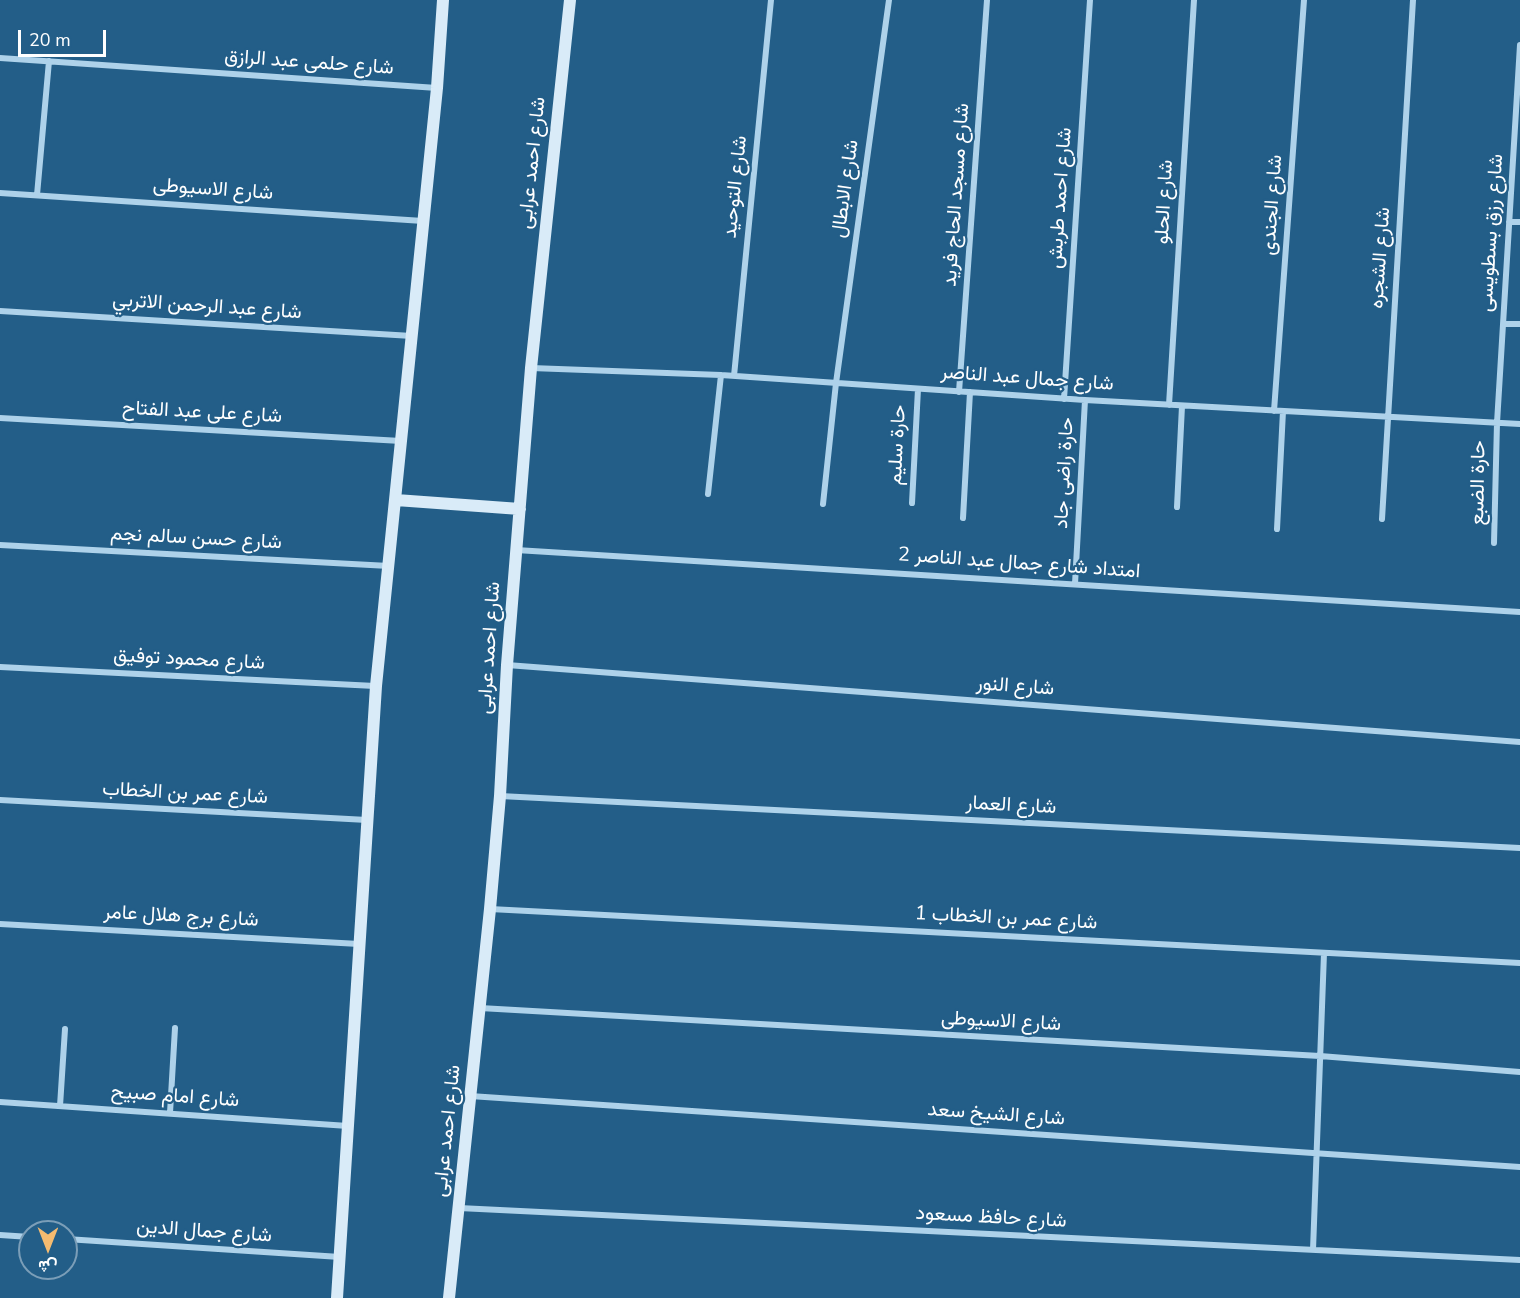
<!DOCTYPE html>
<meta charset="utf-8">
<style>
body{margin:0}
#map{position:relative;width:1520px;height:1298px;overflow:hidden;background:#235e88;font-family:"Nunito Sans",Vazirmatn,sans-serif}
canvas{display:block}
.north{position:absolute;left:18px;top:1220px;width:60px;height:60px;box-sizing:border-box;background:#235e88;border:2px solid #7b9eb8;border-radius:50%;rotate:180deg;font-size:16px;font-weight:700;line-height:24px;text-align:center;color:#fff}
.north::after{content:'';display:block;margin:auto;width:21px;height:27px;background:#f5bb70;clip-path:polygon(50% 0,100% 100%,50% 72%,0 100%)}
.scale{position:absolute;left:18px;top:30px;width:88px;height:27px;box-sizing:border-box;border:3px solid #fff;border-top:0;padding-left:8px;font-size:18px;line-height:21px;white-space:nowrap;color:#fff;-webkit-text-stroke:4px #235e88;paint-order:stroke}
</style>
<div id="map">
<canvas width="1520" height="1298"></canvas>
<div class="north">ش</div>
<div class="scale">20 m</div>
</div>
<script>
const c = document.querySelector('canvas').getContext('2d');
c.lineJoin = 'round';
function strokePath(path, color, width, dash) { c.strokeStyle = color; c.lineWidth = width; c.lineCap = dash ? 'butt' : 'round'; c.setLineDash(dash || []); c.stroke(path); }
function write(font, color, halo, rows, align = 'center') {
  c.font = font + ' "Nunito Sans",Vazirmatn,sans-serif'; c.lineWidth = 4.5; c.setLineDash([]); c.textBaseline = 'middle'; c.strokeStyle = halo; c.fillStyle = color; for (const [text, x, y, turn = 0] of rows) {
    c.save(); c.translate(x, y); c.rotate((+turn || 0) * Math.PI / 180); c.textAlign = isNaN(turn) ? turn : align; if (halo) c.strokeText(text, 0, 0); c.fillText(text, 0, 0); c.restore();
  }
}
const street = new Path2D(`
 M0 58 437 88
 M0 193 423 221
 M37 195 49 61
 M1509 222H1520
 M0 311 412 336
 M1503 324H1520
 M531 368 721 375 1085 400 1520 424
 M734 376 771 0
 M959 392 987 0
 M1064 399 1090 0
 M1169 405 1194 0
 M1274 411 1304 0
 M0 418 401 441
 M708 494 721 375
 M912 503 918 389
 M823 504 836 383 889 0
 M1177 507 1182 406
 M963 518 970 392
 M1382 519 1413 0
 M1277 529 1283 411
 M1494 543 1497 423 1520 45
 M0 545 389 566
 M516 550 1520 612
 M1075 584 1085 400
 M507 665 1520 742
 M0 667 375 686
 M500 796 1520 848
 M0 800 367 820
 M490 909 1520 963
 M0 924 359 944
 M480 1008 1320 1056 1520 1072
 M470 1096 1520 1167
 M0 1102 348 1126
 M60 1106 65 1029
 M170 1113 175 1028
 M459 1208 1520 1260
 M0 1235 30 1237
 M66 1239 340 1257
 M1313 1250 1324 953`);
const secondary = new Path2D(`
 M396 500 520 509
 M337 1298 376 686 437 88 443 0
 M449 1298 490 909 500 796 507 665 531 368 570 0`);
const streetNames = [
 ["شارع حلمى عبد الرازق",309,63,4],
 ["شارع احمد عرابى",533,163,-84],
 ["شارع التوحيد",736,187,-84],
 ["شارع الابطال",846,189,-82],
 ["شارع الاسيوطى",213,190,4],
 ["شارع مسجد الحاج فريد",957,195,-86],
 ["شارع احمد طربش",1061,198,-86],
 ["شارع الحلو",1165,202,-87],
 ["شارع الجندى",1273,205,-86],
 ["شارع رزق بسطويسى",1492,233,-86],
 ["شارع الشجره",1381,258,-86],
 ["شارع عبد الرحمن الاتربي",207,307,4],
 ["شارع جمال عبد الناصر",1027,379,4],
 ["شارع على عبد الفتاح",202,413,3],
 ["حارة سليم",898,445,-87],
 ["حارة راضى جاد",1065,473,-87],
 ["حارة الضبع",1479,483,-89],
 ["شارع حسن سالم نجم",196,539,3],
 ["امتداد شارع جمال عبد الناصر 2",1019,564,4],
 ["شارع احمد عرابى",490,648,-86],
 ["شارع محمود توفيق",189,660,3],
 ["شارع النور",1015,687,4],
 ["شارع عمر بن الخطاب",185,794,3],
 ["شارع العمار",1011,806,3],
 ["شارع برج هلال عامر",181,917,3],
 ["شارع عمر بن الخطاب 1",1006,919,3],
 ["شارع الاسيوطى",1001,1022,3],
 ["شارع امام صبيح",175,1097,4],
 ["شارع الشيخ سعد",996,1115,4],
 ["شارع احمد عرابى",448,1131,-84],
 ["شارع حافظ مسعود",991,1218,3],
 ["شارع جمال الدين",204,1232,4]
];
strokePath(street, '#aed2ea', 6);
strokePath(secondary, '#d9ebf8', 12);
write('20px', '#fff', '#235e88', streetNames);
</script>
